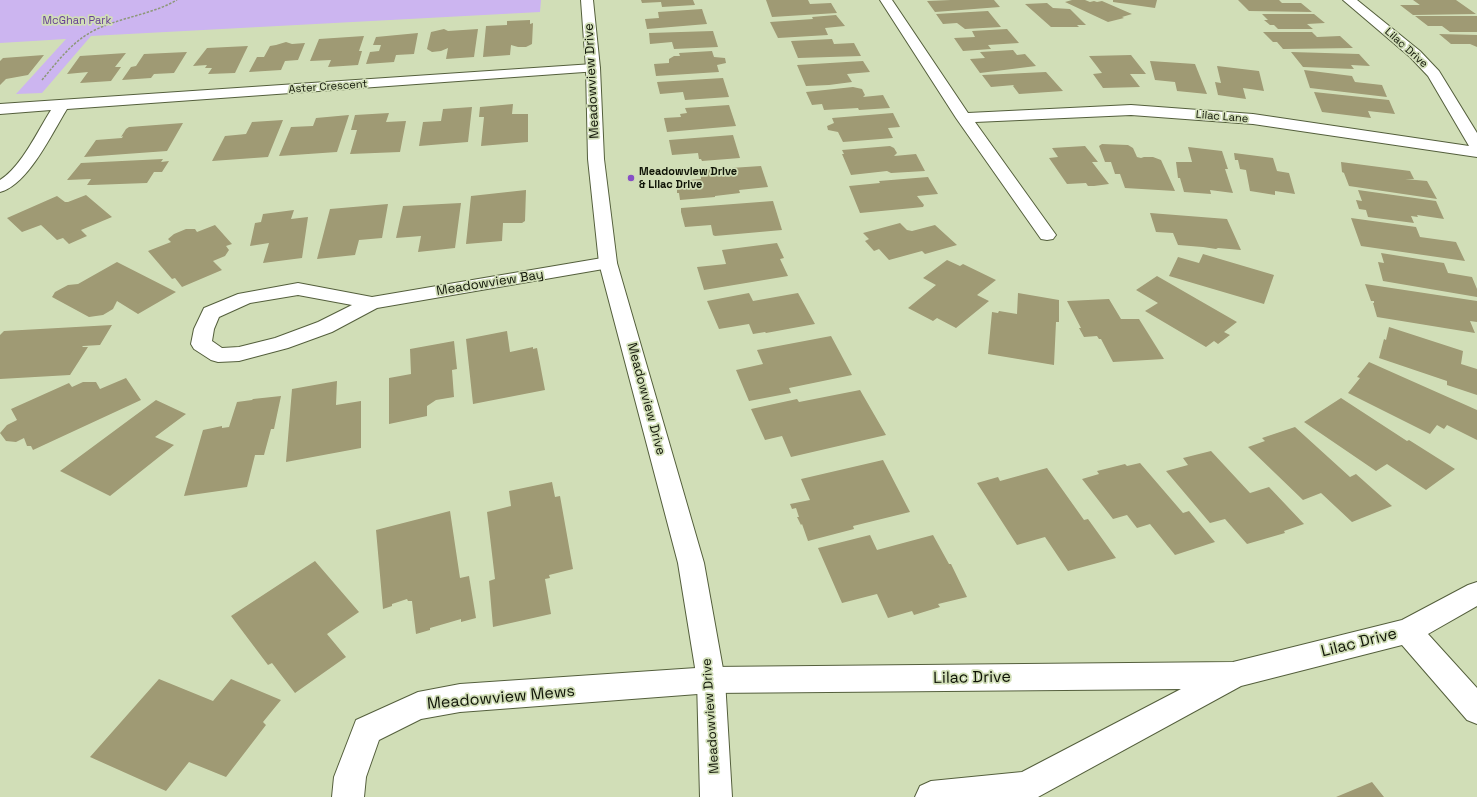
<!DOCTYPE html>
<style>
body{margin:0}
canvas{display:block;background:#d1deb7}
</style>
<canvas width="1477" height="797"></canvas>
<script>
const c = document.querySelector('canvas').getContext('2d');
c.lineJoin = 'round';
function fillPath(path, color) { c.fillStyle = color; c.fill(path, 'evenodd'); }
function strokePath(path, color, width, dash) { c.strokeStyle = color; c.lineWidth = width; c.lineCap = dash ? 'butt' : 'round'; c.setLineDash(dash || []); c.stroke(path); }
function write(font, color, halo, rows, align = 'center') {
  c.font = font + ' "Space Grotesk",sans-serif'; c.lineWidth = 3.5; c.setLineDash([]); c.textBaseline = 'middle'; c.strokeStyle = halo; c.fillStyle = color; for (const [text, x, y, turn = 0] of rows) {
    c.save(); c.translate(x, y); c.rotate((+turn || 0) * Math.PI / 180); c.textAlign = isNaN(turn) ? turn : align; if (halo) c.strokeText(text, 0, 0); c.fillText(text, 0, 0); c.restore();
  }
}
const green = new Path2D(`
 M0 0H541L540 12 91 36 42 93 16 94 66 39 0 43Z`);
const building = new Path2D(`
 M641 0H693L695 5 662 7 661 2 642 3Z
 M766 0H808L810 4 831 3 837 13 772 17Z
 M951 0H994L1000 7 935 12 927 1Z
 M1072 0H1085L1090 2 1094 1 1097 2 1102 1 1132 14 1122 17 1124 18 1108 22 1065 2Z
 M1113 0H1157L1155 8 1113 2Z
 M1238 0H1279L1282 3H1301L1312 12 1249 11Z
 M1413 0H1456L1476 14 1413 15 1400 5H1420Z
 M1047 3 1053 8 1070 9 1086 25H1077L1079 27H1051L1025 4Z
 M702 9 707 24 647 29 645 19 659 18 658 12Z
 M988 11 1001 27 965 29 957 23 943 24 936 14Z
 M1262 14H1314L1325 23 1307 24 1313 29H1278L1274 25H1270L1264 20H1268Z
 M836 15 845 26 825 28 828 35 778 38 770 22 813 19 812 17Z
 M1415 16H1477V32H1450L1442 26H1428Z
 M530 20V24L533 23 532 44 526 47H518L511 45 510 55 483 57 486 26 507 25V21Z
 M444 29 448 31 478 29 474 57 446 59 448 48 441 51 432 52 427 49 431 32Z
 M1007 29 1019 43 988 45 991 49 963 51 954 38 975 37 972 31Z
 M713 31 718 47 674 49 672 42 650 44 649 33Z
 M1263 32H1312L1317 37 1340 36 1353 48 1283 49 1277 42H1273Z
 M418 33 414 54 396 55 394 62 366 64 370 52 379 51 381 45H373L376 37Z
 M1439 34 1477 35V47L1470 44H1451Z
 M364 36 359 51H362L358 65 328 67 331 60 310 61 319 39Z
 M832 39 834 44 854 43 861 56 798 58 791 41Z
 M286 42 292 44 305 43 298 60 285 61 281 70 249 72 257 57H264L270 46 276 45Z
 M248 46 235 73 208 74 212 68H205L207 65 193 66 207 48Z
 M1013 50 1017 55 1025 54 1036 66 980 73 970 59 985 58 980 52Z
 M712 51 714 57 725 58 726 63 717 65 719 72 656 76 654 64 669 63V59L674 56H680L679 53Z
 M187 52 174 73 154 74 151 78 122 80 131 67 136 66 144 54Z
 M1291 52 1359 54 1370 66 1351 65 1354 69 1303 67Z
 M126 53 115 67H121L111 81 80 83 88 72 67 74 80 56Z
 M44 55 28 75 6 79 0 85V61L3 58Z
 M1131 55 1146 74H1130L1140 87 1103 88 1093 74 1102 73 1089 56Z
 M863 61 870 72 847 74 852 82 829 85 806 86 797 65Z
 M1150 61 1195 64 1207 94 1177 91 1175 82 1155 80Z
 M1217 66 1259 71 1264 91 1243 88 1246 99 1218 95 1215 82 1221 83Z
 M1304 70 1352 76 1355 82 1382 85 1387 97 1310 88Z
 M1046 72 1063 91 1019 94 1013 86 1014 85 991 87 982 75Z
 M723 78 729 97 685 100 683 92 660 94 657 82Z
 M853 87 862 89 865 95 863 97 883 95 890 108 859 110 858 108 824 110 822 104 812 105 806 92Z
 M1314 92 1389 100 1395 114 1368 111 1371 118 1322 112Z
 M513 104 512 114H528V142L481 146 484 117H479L480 107Z
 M729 105 736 126 667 132 664 118 681 117 680 114 687 113 685 108Z
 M472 107 468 142 419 146 423 122 441 121 443 109Z
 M389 113 386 122 406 121 400 152 350 154 357 130H351L355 115Z
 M893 113 900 127 888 128 893 138 843 142 838 132 828 130 827 126 834 123 832 118Z
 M349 115 337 152 279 156 291 127 313 126 316 118Z
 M283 120 268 157 212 161 225 136 246 134 252 122Z
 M183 123 167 151 84 157 96 140 122 138 123 136 121 137 126 129 129 127Z
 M733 135 740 158 702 161 701 159H699L698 153 672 155 669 140Z
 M1102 144 1128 145 1133 148 1137 157 1141 158 1144 157H1153L1161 160 1175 191 1125 188 1120 174H1115L1111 162H1105L1099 146Z
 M890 146 894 148 897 153 894 156 916 154 925 171 891 173 887 171 851 175 842 154H844L842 150Z
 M1085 146 1098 162H1092L1109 184 1094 186H1088L1086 183 1067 184 1049 158 1058 157 1052 148Z
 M1188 147 1222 151 1228 169H1225L1233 193 1210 190 1211 194 1184 192 1180 178H1178L1176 162H1192Z
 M1234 153 1273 158 1277 171 1289 173 1295 194 1275 191V195L1250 191 1246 170 1240 169 1238 160H1235Z
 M163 159 161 162 169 161 162 172H154L147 183 92 185H87L91 179 67 180 81 163Z
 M1341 162 1410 171 1414 179H1405L1427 181 1437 199 1349 186 1344 173 1342 172Z
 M761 166 768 187 739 190 740 193 715 196V197L680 200 679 193H677V181L701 179 700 170Z
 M928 177 938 194 917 196 924 205 923 207 913 208 860 213 849 186 880 183 879 181Z
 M526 190 525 221 522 223H503L502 241 466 244 471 196Z
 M1358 190 1436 201 1444 219 1417 215 1418 217 1411 216 1414 223 1368 217 1366 210 1359 209 1356 200 1362 201Z
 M86 195 112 217 81 230 87 236 69 244 63 238 57 240 41 225 22 232 7 218 57 196 65 202H68Z
 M773 201 782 230 715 236 713 235 711 225 685 227 681 212V208Z
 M461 203 455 248 418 252 421 236 396 238 403 206Z
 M388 204 382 238 359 240 355 255 317 259 330 209Z
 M294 210 291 219 308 217 302 258 263 263 269 243 250 246 255 223 261 222 263 214Z
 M1150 213 1227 219 1241 250 1218 248 1216 249 1203 247 1178 245 1173 233 1156 232Z
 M1351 218 1416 227 1420 237 1456 242 1465 261 1361 246Z
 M900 223 907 230 912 231 935 225 957 245 925 254 922 251 889 260 879 249 874 251 865 241 869 239 863 233Z
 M215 225 232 244 226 246 229 250 225 256 213 261 222 270 182 287 175 278 172 279 148 251 171 242 168 239 174 234 186 229H195L197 232Z
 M777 243 784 258 780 259 788 276 704 290 697 267 726 264 722 250Z
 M1381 253 1444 263 1448 273 1472 277 1477 289V297L1383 281 1378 262 1384 263Z
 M1203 254 1274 275 1264 304 1169 276 1178 257 1199 263Z
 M947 260 960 266 963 264 996 280 977 295 989 301 956 328 937 318 933 321 908 308 936 285 923 278Z
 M117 262 176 292 138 314 117 301 113 309 103 315 89 317 52 297 55 292 68 285 78 284Z
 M1157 276 1237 322 1224 332 1230 335 1218 344 1214 341 1206 347 1145 311 1158 303 1136 290Z
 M1365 284 1477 301V322L1470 321 1475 333 1377 317 1373 303H1374V301H1371Z
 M749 293 753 301 798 293 815 324 766 333 765 332 753 334 749 324 719 329 707 301Z
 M1018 293 1059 300V322H1056L1054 365 988 354 992 312 998 313 999 311 1017 314Z
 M1109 299 1121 319H1139L1164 359 1113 362 1101 339H1099L1097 336 1084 337 1079 328H1081L1067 301Z
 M112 325 100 345 83 346 82 347H88L70 375 0 379V335L4 331Z
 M1389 327 1463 351 1461 364 1477 369V395L1447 385V381L1379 358 1384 339 1386 340Z
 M507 331 510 352 533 347V349L537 348 545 390 473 404 466 339Z
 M831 336 852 375 789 388 791 393 749 401 736 370 763 364 757 350Z
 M454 341 457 369 452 370 454 397 436 400 427 406V416L389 424V378L411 374 410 349Z
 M1369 362 1477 410V440L1447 425 1444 429 1437 425 1430 434 1348 393 1360 378 1357 377Z
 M126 378 141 400 33 450 31 446H27L24 438 16 442 6 441 0 433 7 425 17 420 11 409 69 383 72 387 83 382H96L100 389Z
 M337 381 336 405 361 401V448L286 462 292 389Z
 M860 390 886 435 791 457 782 436 765 440 751 409 797 399 799 402Z
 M281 396 274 429H271L264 455H255L247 487 184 496 203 430 222 426V428L229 427 237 402 252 400 253 399Z
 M1341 398 1407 441 1409 440 1455 469 1426 490 1387 464 1376 471 1304 422Z
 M156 400 186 414 155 437 174 445 110 496 60 471Z
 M1295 427 1350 477 1356 474 1392 506 1352 522 1321 493 1303 500 1248 447 1265 441 1262 438Z
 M1211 451 1250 493 1269 487 1304 524 1284 531 1285 533 1247 544 1225 519 1210 523 1166 471 1188 465 1183 458Z
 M883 460 910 512 853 526 854 529 808 541 802 524 801 525 797 517H799L796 508 792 509 790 504 810 500 801 479Z
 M1140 463 1183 513 1189 511 1215 542 1175 555 1150 524 1137 528 1127 515 1113 519 1082 479 1099 474 1097 471 1125 464 1127 466Z
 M1047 468 1084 520 1088 519 1116 558 1068 571 1045 537 1017 545 977 483 998 477 1000 481Z
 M552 482 555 497 560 496 573 569 549 575 550 578 545 579 551 614 493 627 489 581 495 579 487 512 511 506 509 491Z
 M450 511 460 578 469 576 476 618 461 622V619L430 628V630L416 634 412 601H408L407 599 392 604V606L383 609 376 530Z
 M870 535 877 550 933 535 949 564H951L967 597 938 604 940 607 914 615 912 611 888 618 877 594 842 603 818 548Z
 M315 561 359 612 327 634 346 657 295 693 272 663 268 665 231 616Z
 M159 679 213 701 231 679 281 700 263 722 266 725 226 777 189 762 166 791 90 757Z
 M1372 782 1384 797H1336Z`);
const path = new Path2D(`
 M42 80C57 62 72 42 93 31 120 17 151 15 177 0`);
const minor = new Path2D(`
 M880 0H892L968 113 1131 105 1253 114 1469 146 1428 76 1410 57 1343 0H1357L1420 51 1439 71 1477 133V157L1253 124 1131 115 975 122 1056 235 1053 239 1047 240 1041 239 956 118Z
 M593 64 598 65 600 68 598 71 67 109C52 133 28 185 0 192V180C22 166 37 132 51 110L0 114V104Z
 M608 257 615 259 617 263 615 267 377 308 332 332 288 348 239 361 218 362 211 360 194 349 191 344 194 329 204 308 238 294 298 283 372 297ZM298 295 352 305 318 322 275 338 239 347 222 348 212 341 214 329 219 317 250 303Z
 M1477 582V606L1428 634 1477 688V724L1467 720 1402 645 1241 686 1038 797H915L920 786 931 781 1022 772 1181 689 711 693 460 712 421 719 379 740 366 777 364 797H332L334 777 356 720 418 692 460 684 711 667 1233 662 1402 620 1468 585Z`);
const tertiary = new Path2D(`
 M581 0H593L600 68 604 159 617 263 704 563 725 680 732 797H700L697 680 678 563 599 263 588 159 586 68Z`);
const markers = [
 [631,178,4,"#874fc6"]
];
const farParknames = [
 ["McGhan Park",77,21]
];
const farStreetnames = [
 ["Lilac Drive",1406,48,42],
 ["Aster Crescent",328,87,-4],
 ["Lilac Lane",1222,117,5]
];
const farPoinames = [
 ["Meadowview Drive",639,172],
 ["& Lilac Drive",639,185]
];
const streetNames = [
 ["Meadowview Drive",592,81,-93],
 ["Meadowview Bay",490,283,-9],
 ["Meadowview Drive",646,399,75],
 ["Meadowview Drive",711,716,-94]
];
const nearStreetnames = [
 ["Lilac Drive",1359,643,-14],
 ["Lilac Drive",972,678,-1],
 ["Meadowview Mews",501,698,-5]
];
fillPath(green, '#ccb5f0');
fillPath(building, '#9f9a74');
strokePath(minor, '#545f3c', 2);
strokePath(tertiary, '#545f3c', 2);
strokePath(path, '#8e987a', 1.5, [2.5, 1.5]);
fillPath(minor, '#fff');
fillPath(tertiary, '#fff');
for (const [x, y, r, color] of markers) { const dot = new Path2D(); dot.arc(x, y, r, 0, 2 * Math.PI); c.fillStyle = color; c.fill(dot); strokePath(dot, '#d1deb7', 1.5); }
write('11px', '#653e93', '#d1deb7', farParknames);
write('11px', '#101407', '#d1deb7', farStreetnames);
write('bold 11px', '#101407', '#d1deb7', farPoinames, 'left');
write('13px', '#101407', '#d1deb7', streetNames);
write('16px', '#101407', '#d1deb7', nearStreetnames);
</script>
